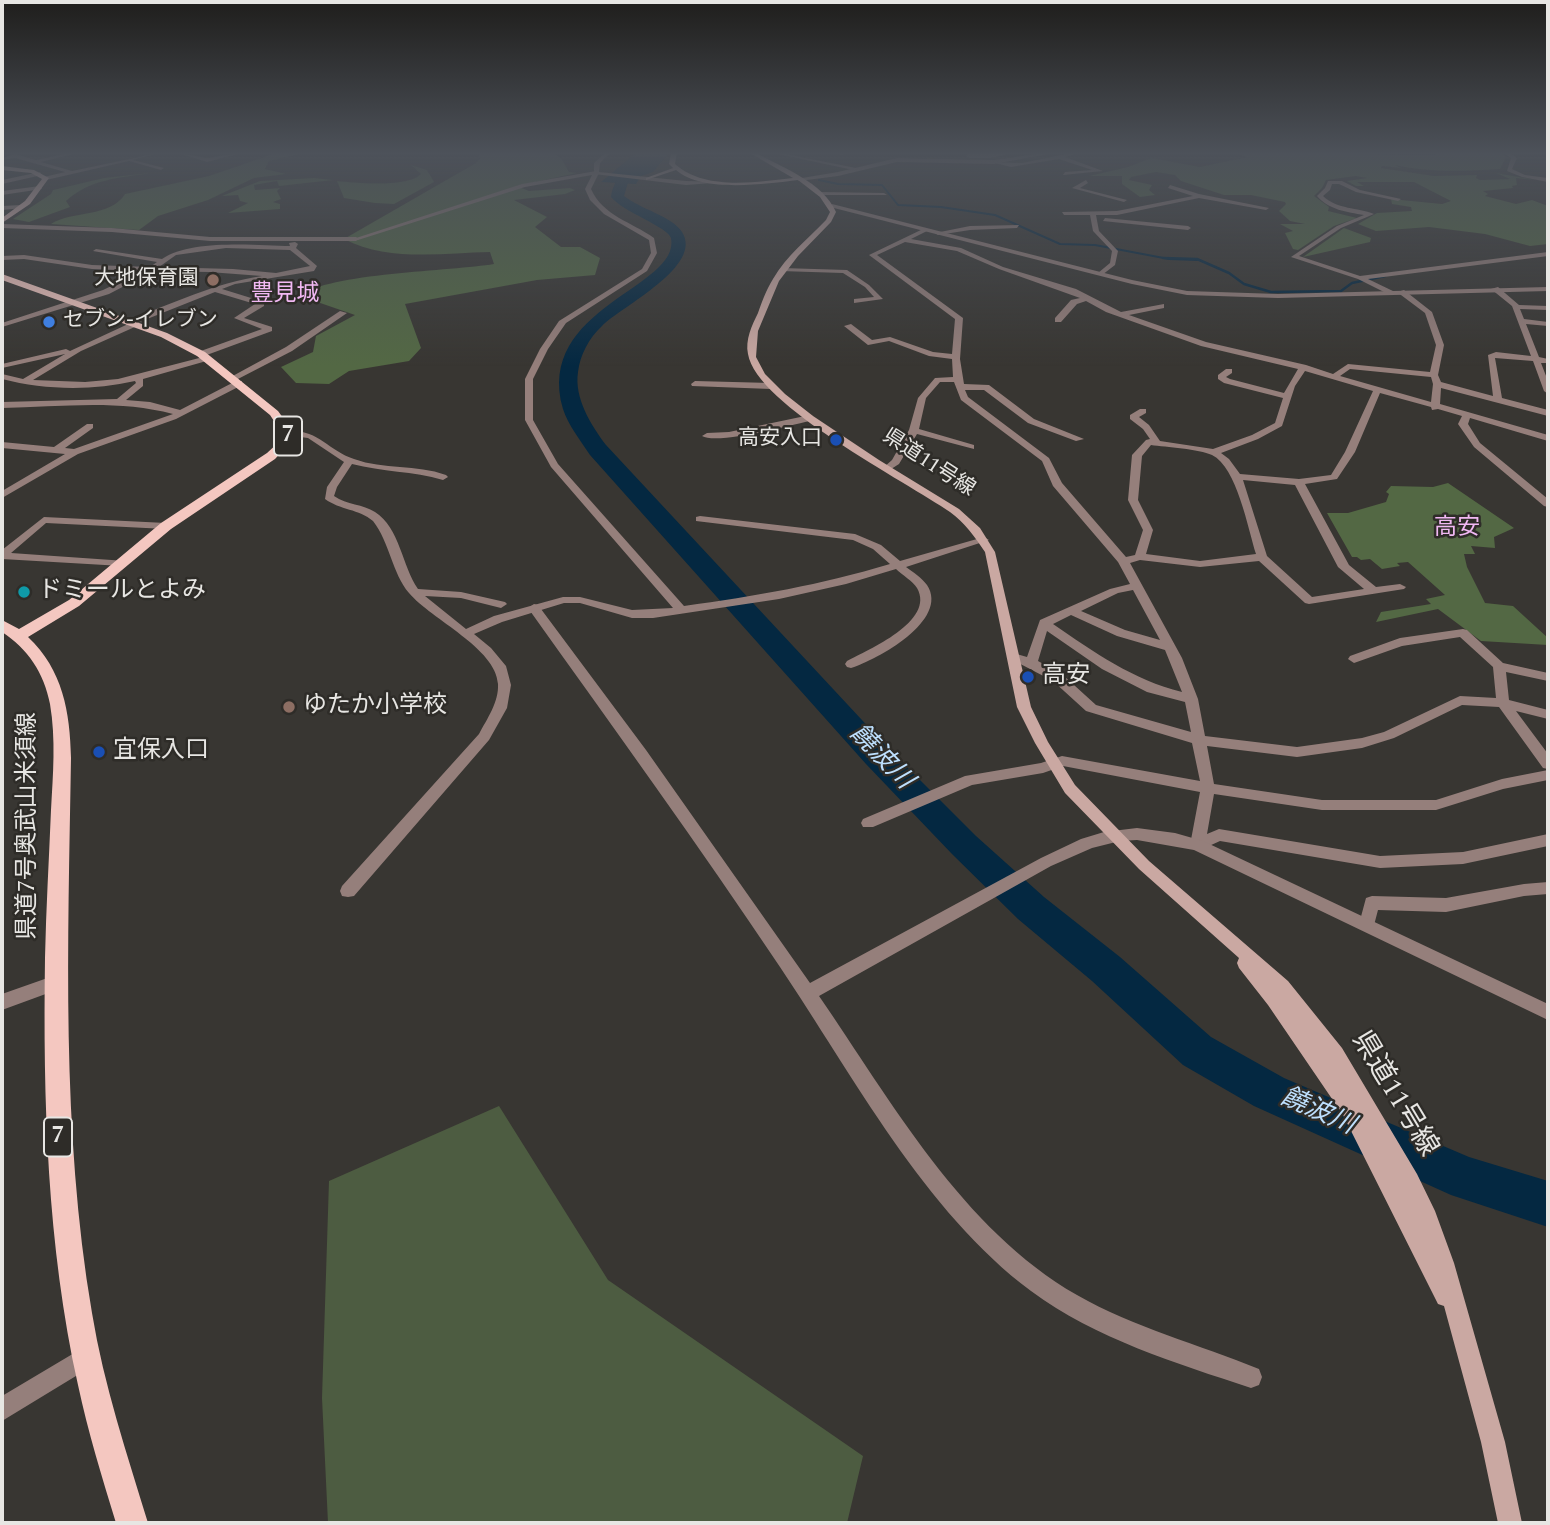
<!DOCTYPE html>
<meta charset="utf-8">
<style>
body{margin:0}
#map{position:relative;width:1550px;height:1525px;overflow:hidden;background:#383632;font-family:Spectral,serif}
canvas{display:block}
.frame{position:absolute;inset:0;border:4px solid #e7e6e3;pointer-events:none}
</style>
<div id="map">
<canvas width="1550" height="1525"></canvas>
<div class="frame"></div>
</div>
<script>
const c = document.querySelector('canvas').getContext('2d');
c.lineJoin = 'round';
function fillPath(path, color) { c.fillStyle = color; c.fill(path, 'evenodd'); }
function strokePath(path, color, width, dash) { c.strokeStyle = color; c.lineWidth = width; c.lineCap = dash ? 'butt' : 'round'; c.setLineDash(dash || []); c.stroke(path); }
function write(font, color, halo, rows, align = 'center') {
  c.font = font + ' Spectral,"Noto Sans JP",serif'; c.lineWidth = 5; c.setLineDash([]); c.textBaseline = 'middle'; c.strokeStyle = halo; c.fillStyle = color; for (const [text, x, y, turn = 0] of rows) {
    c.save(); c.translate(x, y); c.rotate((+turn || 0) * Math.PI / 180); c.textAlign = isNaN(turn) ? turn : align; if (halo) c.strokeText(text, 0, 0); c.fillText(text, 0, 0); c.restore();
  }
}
const green = new Path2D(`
 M499 1106 608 1280 863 1456 847 1523H328L322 1398 329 1181Z`);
const forest = new Path2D(`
 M276 153H303L269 161 265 169 286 174 254 178 208 200 158 216 139 230 51 224C73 210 110 218 125 194L209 176Z
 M478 153H553L561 158 569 172 577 173 517 186 529 191 570 188 575 190 565 194 514 200 547 217 535 227 561 247H580L600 258 595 275 537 280 405 304 421 348 409 361 349 371 329 384 296 383 281 367 313 352 316 336 355 315 300 296C327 273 453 271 494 264L490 252C442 253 388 262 344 239L476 163 480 158Z
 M1236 153 1432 155 1442 153H1501L1506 157 1500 169C1466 171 1429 173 1395 165L1401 168 1382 166 1381 168 1434 176 1477 175 1476 178 1480 180 1510 179 1496 173 1536 180 1516 178 1517 185 1512 186 1513 188 1483 191 1488 194 1485 196 1516 204 1532 200 1548 206V244L1530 246 1485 234 1429 227 1376 231 1358 224 1377 213 1412 211 1411 207 1392 204 1391 199 1442 204 1451 201 1414 182H1357L1364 186H1356L1347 181 1367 178 1356 176 1326 180 1322 188 1314 196 1329 207 1328 211 1357 218 1334 226 1298 250 1293 249 1285 233 1293 231 1280 224H1305L1290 221 1279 211 1286 204 1285 202 1251 195H1224L1181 181 1175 175 1156 172 1131 177 1129 180 1152 185 1149 190 1155 195 1140 197 1122 184V176H1089L1128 167 1151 158 1200 167 1247 157Z
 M411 165 427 170 434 182 394 204 375 203 344 198 337 181C356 183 407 188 421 174Z
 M150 173C119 178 90 179 66 201L70 207 29 222 13 219 51 194 53 190 104 178Z
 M314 178 333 180 279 186 277 181 254 185 255 190 280 188 277 191 281 199 273 202 280 204V209L228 213 248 203 240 201 238 195 222 196 260 181Z
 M1344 228 1371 238 1370 242 1303 257Z
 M1448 483 1514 528 1494 537 1495 548 1471 546 1475 554H1464L1467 567 1485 603 1513 606 1548 638V645L1481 641 1438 609 1376 622 1381 612 1431 604 1426 599 1445 595 1408 562 1397 563 1400 566 1382 569 1370 559 1361 560 1357 557H1352L1327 513H1348L1386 502 1389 494 1386 492 1391 486 1433 487Z`);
const water = new Path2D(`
 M636 153H669L653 172 641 176 636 184 601 182Z`);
const streamFar1 = new Path2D(`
 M819 180 838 184 882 185 898 205 941 207 995 215 1060 244 1095 245 1169 259 1198 260`);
const stream = new Path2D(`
 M1163 258 1197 259 1229 273 1244 284 1271 292 1341 291 1352 283 1385 276`);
const river = new Path2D(`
 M644 153H656L629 179 624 196C640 209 672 216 682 232 704 266 622 306 602 326 589 338 580 355 578 372 574 398 591 425 606 445L888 748 976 836 1044 897 1120 957 1211 1037 1284 1078 1469 1157 1548 1181V1227L1451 1195 1254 1106 1183 1065 1092 981 1018 919 952 854 866 764 590 455C581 441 568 425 563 409 534 307 681 288 671 238 668 227 623 212 611 197 614 175 630 167 644 153Z`);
const minor = new Path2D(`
 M69 153H77L41 162 72 171 158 153 133 160 164 168 161 170 129 161 46 180 44 177 65 172 15 158 2 160V158L15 154 36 160Z
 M178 153 207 158 241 153 207 162Z
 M773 153H781L861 169 858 171Z
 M835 153H845L842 155Z
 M968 153H972V154L1012 153 990 158H969L966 156Z
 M1071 153H1078L1065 157 1103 171 1063 175 1065 172 1092 170 1059 159 1011 167 991 162 1022 163Z
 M596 171 599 173 591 189C603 216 632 222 654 238L657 253 647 271 566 323 548 349 533 379V420L558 464 684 606C756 596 820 585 890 564L873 549 853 540 696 521V517L700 516 855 534 881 545 900 561 984 537 989 540 906 567C913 572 922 578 927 585 950 620 877 660 851 668L847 667 845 664 847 661C868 650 936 621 917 588 913 581 902 575 896 569L846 584 779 599 653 618H632L580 603H564L502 622 474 634 491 648 506 666 511 685 507 708 489 740 354 896 348 897 342 896 340 891 342 886 479 734C487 719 499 702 498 684 496 648 432 620 409 593 392 573 390 543 373 521 359 509 340 510 325 499L327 487 344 462 308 438 285 435V431C318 428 327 450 354 459 384 470 416 464 446 475L448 477 443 480C413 471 382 472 352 464L337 487 334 496C347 505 363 504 375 512 400 528 402 566 418 589L461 592 505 602 507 604 501 608 461 598 425 596 466 629 494 616 563 597H580L632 610 673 608 551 467 525 420V379L540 349 559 321 642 269 651 253 649 240 604 214 590 200 585 189 592 175 525 187 358 240 353 239 522 184Z
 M40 172 42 175 2 184V180Z
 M1086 180 1088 183 1080 188 1127 200 1124 202 1072 188Z
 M1328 181H1342L1360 190 1401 199 1398 201 1356 192 1339 184H1332L1330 190 1323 196C1338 210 1357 207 1374 214L1341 228 1299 256 1360 276 1548 252V256L1368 279 1395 292 1388 294 1358 279 1291 257 1337 226 1364 215C1347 212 1329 210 1317 196L1325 188Z
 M1170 185 1199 194 1269 208 1266 210 1199 198 1117 215H1096L1099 231 1118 251 1115 265 1102 275H1098V273L1110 263 1112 251 1093 231 1090 215H1064L1062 212 1117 211 1193 196 1168 188Z
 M40 186 42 189 2 195V191Z
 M820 192 884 193 887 195H818Z
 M21 205 23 208 2 210V206Z
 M1105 218 1188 226 1191 228 1188 230 1103 221Z
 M1019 225 1017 228 970 230 938 235 935 233 970 226Z
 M925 228 927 231 911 239 961 248 1003 267 1076 289 1121 312 1164 304V308L1129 315 1206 342 1306 365 1333 374 1348 364 1430 372 1436 345 1425 313 1397 292 1404 290 1432 312 1444 345 1438 375 1441 382 1493 396 1488 355 1496 352 1531 356 1512 306 1491 289 1498 287 1519 305 1548 306V310L1520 309 1524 319 1548 322V326L1526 324 1539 357 1548 359V363H1541L1548 381V394L1544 391 1533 361 1495 358 1502 398 1548 410V416L1441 388 1440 404 1548 435V441L1470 418 1468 424 1480 443 1548 499V507L1544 506 1474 447 1458 424 1462 416 1438 409 1432 410 1431 407 1380 393 1355 452 1337 479 1305 484 1349 565 1376 587 1400 584 1406 587 1404 589 1309 604 1305 603 1259 561 1200 567 1140 560 1130 563 1182 658 1198 699 1205 736 1297 747 1362 738 1384 732 1460 696 1496 698 1493 667 1460 637 1402 646 1354 663 1348 659 1350 656 1400 638 1463 629 1467 630 1503 663 1548 673V681L1506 672 1509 700 1548 710V719L1516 711 1548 754V769L1543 768 1499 707 1462 705 1394 738 1362 748 1297 757 1207 746 1214 784 1322 800H1436L1502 779 1548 770V780L1503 789 1436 810H1322L1214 794 1207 834 1219 829 1380 856 1463 852 1548 834V846L1463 864 1380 868 1220 841 1198 851 1193 849 1190 845 1200 792 1063 766 1043 773 972 785 873 827H863L861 823 863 819 965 776 1041 763 1062 756 1200 781 1192 743 1086 711 1053 681 1007 657 1013 653 1027 657 1040 620 1110 589 1130 584 1118 562 1053 486 1042 461 961 400 954 382H940L926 398 919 429 974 445V449L917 434 899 464 888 471 883 468 892 460 909 430 918 398 935 378 953 377 952 359 929 356 889 341 868 345 844 326 851 324 872 340 890 337 933 352 952 354 955 319 869 255ZM905 242 957 251 999 269 1080 298 1071 300 1055 318V322H1061L1077 304 1086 301 1106 312 1201 346 1298 369 1284 393 1230 379 1226 377 1232 373V369H1226L1218 375V379L1224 383 1283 398 1275 423 1252 435 1213 449 1160 441 1149 425 1139 417 1146 413V409H1140L1130 415V419L1143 429 1150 439 1146 440 1132 455 1128 500 1143 530 1135 555 1126 557 1062 483 1049 458 968 397 965 390H984L1028 423 1076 441 1084 439 1034 419 989 385 964 384 960 359 963 318 877 255ZM1350 369 1431 377 1433 384 1431 402 1340 376ZM1305 371 1373 391 1345 452 1331 475 1299 479 1240 474 1229 459 1221 453 1258 439 1282 426 1295 386ZM1151 445C1166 447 1199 449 1212 455 1237 467 1248 529 1256 554L1200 561 1146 554 1153 530 1138 500 1142 456ZM1243 480 1295 485 1338 567 1364 589 1312 597 1267 556ZM1133 590 1160 640 1125 630 1081 611 1118 593ZM1071 615 1117 636 1165 650 1182 692C1133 680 1094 652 1053 624ZM1047 631 1102 669 1147 692 1185 702 1191 732 1096 705 1063 675 1038 661Z
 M295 242 298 244 296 248 317 266 314 271 235 284 222 289 264 302V306L244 318 272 327V331L204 356H198V352L262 329 234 318 255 304 215 292 137 323V326L81 351 33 380 85 382 118 379 207 356 211 358 210 360 143 379V386L126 400 150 402 180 410 236 381H242V385L176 419 78 454 2 498V491L65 454 2 448V442L54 447 87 424H93V428L65 448 74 449 173 414C117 399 59 407 2 408V402L117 399 136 383 135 381C91 391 45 390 2 379V374L23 379 65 354 2 368V364L66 349 70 351 126 325V321C171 304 215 283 262 276L209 272 153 271 109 294 2 327V323L103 290 143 271 92 269 24 259 2 260V256L24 255 92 265 150 267 157 262 93 251 96 249 162 259C190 239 256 245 290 246L289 243ZM226 248 290 250 310 266 276 273 233 269 159 267 176 255Z
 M782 268 847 270 869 285 883 299 854 303V299L874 297 865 287 843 273 780 271Z
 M340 311 347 313 292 351 236 380 229 378 286 347Z
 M695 381 771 383 775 386 771 389 692 386 691 384Z
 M810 415 813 416V420C793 425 717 445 702 436L707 433 729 432Z
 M44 517 166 523 171 526 166 529 46 523 11 553 126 561 128 563 122 566 2 559V550Z
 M1548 882V894L1524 896 1446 912 1378 910 1373 929 1367 931 1361 929 1359 924 1366 898 1372 896 1446 898 1524 884Z
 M86 1346 94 1349 97 1357 94 1365 2 1421V1396Z`);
const tertiary = new Path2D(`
 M605 153H610L600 163 599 172 686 181 726 182 686 185 594 174V163Z
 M1044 153H1054L994 164 897 162 838 176 799 181 796 179 838 172 897 158 994 160Z
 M1504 153H1510L1517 158 1512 169 1525 175 1548 178V182L1522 177 1507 171 1511 158Z
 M832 204 1132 280 1187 291 1278 294 1548 287V291L1278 298 1187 295 1132 284 830 207Z
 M2 224 112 228 210 237H356L359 239 356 241H210L112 232 2 228Z
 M534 604 538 605 646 750 810 983 1041 858 1081 839 1104 832 1137 828 1175 833 1203 841 1548 1004V1020L1194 850 1137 840 1120 841 1092 848 1051 866 819 996C892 1102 962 1229 1077 1295 1135 1328 1198 1344 1259 1369L1262 1377 1259 1385 1251 1388C1176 1363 1096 1339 1031 1291 924 1211 854 1077 780 967 699 846 613 727 528 608Z
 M56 975 62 978 65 983 62 988 2 1010V994Z`);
const secondary = new Path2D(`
 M671 153H677L675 164C705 191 756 182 793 178L750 153H756C783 168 823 182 836 212L831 222 798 256 779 281 758 331 756 357 765 374 785 394 813 416 879 460 959 509 980 528 995 552 1031 707 1048 742 1075 785 1149 861 1288 981 1342 1048 1417 1174 1435 1211 1454 1263 1505 1442 1522 1523H1498L1481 1442 1444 1306 1438 1304 1343 1115 1268 1005 1239 968 1237 963 1239 958 1139 869 1065 793 1035 743 1017 707 985 552C975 537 965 523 950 512 907 482 756 405 748 354 745 340 752 325 758 313 762 302 766 290 773 279 786 256 808 239 826 220L830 212 820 197 798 180C765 184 702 193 676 170L646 180V178L673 168 669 164Z`);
const primary = new Path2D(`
 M2 166 34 170 49 178 30 204 2 223V218L25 201 42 179 31 173 2 170Z
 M2 274 167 333 205 352 278 411 294 433 288 445 275 459 171 529 79 606 28 637C63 670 70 712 71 758 68 944 61 1129 92 1313 104 1386 127 1454 148 1523H116C102 1477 88 1432 78 1385 47 1245 43 1101 45 958 46 909 49 859 51 810 53 775 56 739 50 704 44 673 28 649 2 632V620L19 629 69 600 161 523 267 453 279 442 282 433 270 415 197 356 161 337 2 280Z`);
const markers = [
 [213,280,7,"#8d6e63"],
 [49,322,7,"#3f7fe0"],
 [836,440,7,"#1a4fb4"],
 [24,592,7,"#0f9aa8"],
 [1028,677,7,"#1a4fb4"],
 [289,707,7,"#8d6e63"],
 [99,752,7,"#1a4fb4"]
];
const farPoinames = [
 ["大地保育園",199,280],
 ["セブン-イレブン",63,322,"left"],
 ["高安入口",822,440]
];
const farStreetnames = [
 ["県道11号線",928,464,33]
];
const farQuarternames = [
 ["豊見城",285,295],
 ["高安",1457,529]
];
const shields = [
 [288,436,28],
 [58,1137,28]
];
const shieldNames = [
 ["7",288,436],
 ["7",58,1137]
];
const poiNames = [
 ["ドミールとよみ",38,592],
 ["高安",1042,677],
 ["ゆたか小学校",303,707],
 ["宜保入口",113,752]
];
const streetNames = [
 ["県道7号奥武山米須線",29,826,-90]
];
const waterNames = [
 ["饒波川",880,758,46],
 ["饒波川",1317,1113,24]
];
const nearStreetnames = [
 ["県道11号線",1393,1095,59]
];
fillPath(green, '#4d5c41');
fillPath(forest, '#536844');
fillPath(water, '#042841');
strokePath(streamFar1, '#042841', 2);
strokePath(stream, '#042841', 2.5);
fillPath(river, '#042841');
fillPath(minor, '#957f7b');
fillPath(tertiary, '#957f7b');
fillPath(secondary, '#caa8a2');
fillPath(primary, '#f4c7c0');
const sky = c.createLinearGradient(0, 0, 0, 366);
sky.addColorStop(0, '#1f1e1c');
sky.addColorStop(0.42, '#4d525a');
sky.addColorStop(1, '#4d525a00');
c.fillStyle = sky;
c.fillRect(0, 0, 1550, 366);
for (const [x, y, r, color] of markers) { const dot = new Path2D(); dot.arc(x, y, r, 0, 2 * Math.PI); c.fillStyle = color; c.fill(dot); strokePath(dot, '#2e2c28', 2.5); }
write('21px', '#e7e6e3', '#2e2c28', farPoinames, 'right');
write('21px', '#e7e6e3', '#2e2c28', farStreetnames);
write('23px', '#f1b8f3', '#2e2c28', farQuarternames);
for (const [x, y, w] of shields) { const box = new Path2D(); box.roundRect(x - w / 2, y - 19.5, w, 39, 5); c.fillStyle = '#2e2c28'; c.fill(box); strokePath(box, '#e7e6e3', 2); }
write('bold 23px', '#e7e6e3', null, shieldNames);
write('24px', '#e7e6e3', '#2e2c28', poiNames, 'left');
write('24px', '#e7e6e3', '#2e2c28', streetNames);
write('italic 26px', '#bddffd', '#2e2c28', waterNames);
write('28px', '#e7e6e3', '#2e2c28', nearStreetnames);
</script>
